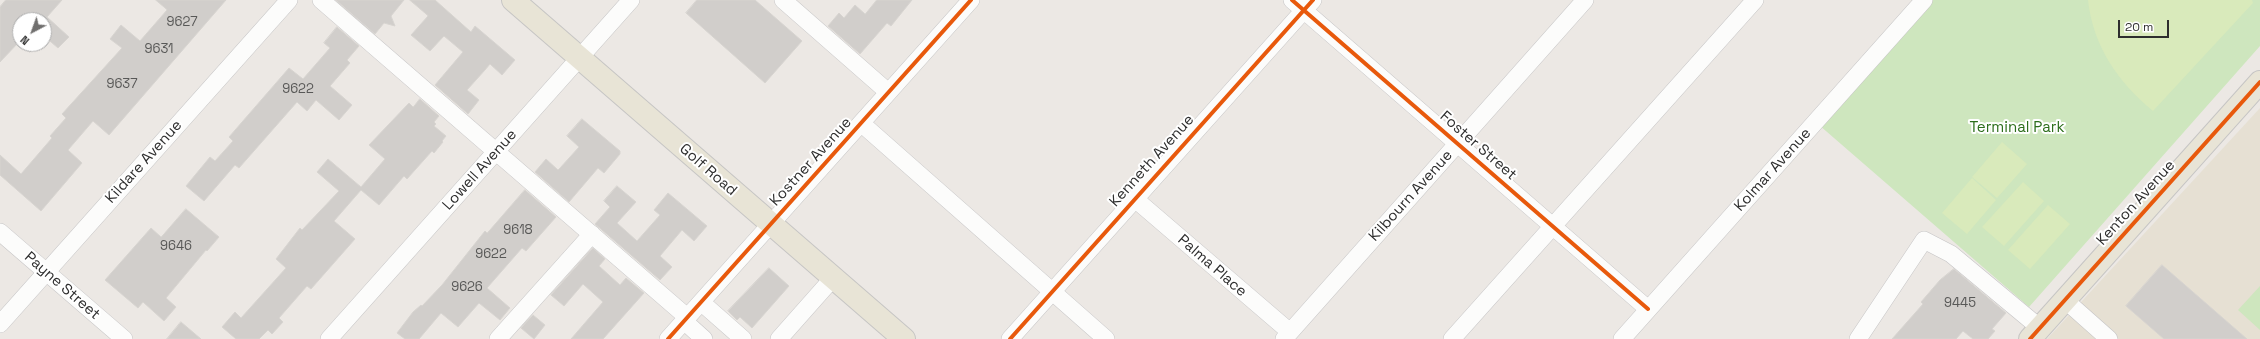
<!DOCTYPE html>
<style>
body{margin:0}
#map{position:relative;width:2260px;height:339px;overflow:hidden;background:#ece8e4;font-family:"Space Grotesk",sans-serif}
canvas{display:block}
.north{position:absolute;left:12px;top:12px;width:40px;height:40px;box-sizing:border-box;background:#fff;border:1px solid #ababab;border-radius:50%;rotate:221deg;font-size:11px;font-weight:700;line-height:16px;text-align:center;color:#2e2e2e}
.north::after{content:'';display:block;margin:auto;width:14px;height:18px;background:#706f6e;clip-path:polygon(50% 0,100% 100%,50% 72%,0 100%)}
.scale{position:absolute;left:2118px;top:20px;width:51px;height:18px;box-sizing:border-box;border:2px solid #2e2e2e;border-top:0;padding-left:5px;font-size:12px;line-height:14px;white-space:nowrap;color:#2e2e2e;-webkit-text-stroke:3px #fff;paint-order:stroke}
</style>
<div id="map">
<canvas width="2260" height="339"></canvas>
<div class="north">N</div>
<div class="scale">20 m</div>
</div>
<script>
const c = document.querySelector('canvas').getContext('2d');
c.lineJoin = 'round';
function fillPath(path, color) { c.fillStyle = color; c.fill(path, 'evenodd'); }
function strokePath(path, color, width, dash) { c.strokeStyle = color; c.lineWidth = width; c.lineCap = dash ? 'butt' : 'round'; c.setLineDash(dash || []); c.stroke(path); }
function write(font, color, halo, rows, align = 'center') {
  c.font = font + ' "Space Grotesk",sans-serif'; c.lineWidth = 4; c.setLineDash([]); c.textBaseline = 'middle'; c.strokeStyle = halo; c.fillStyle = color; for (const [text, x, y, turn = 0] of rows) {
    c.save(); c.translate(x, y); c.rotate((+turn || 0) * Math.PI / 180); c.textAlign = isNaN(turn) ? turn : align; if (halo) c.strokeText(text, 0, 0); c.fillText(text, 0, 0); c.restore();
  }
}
const education = new Path2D(`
 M2260 108V339H2047Z`);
const green = new Path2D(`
 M1931 0H2260V46L2029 307 1819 125Z
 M2260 286V330L2238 310Z`);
const pitch = new Path2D(`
 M2088 0H2252L2253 3 2153 111C2118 82 2093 46 2088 0Z
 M2002 142 2027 164 1997 198 1972 177Z
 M1972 178 1996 200 1967 234 1942 213Z
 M2023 182 2044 201 2004 246 1982 227Z
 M2048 205 2070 224 2030 269 2008 250Z`);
const building = new Path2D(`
 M6 0H62L47 17 69 37 58 48 44 36V20H20V43L19 42 0 62V7Z
 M156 0H226L109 135 93 121 68 150 82 163 41 211 0 175V155L21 174 52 138 50 136 66 118 62 114 122 48 110 39 121 25 140 41 167 10Z
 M336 0H404L391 16 395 26 384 23 375 34Z
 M410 0H435L471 32 475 26 515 60 502 75 490 64 485 70 467 90 479 100 468 114 435 85 463 52 444 36 430 51 411 35 428 16Z
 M697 0H755L802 41 765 83 686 13Z
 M877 0H912L891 26 887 23 860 54 828 26 839 13 844 18 855 5 865 14Z
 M337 27 359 46 347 60 350 63 330 86 352 105 339 120 316 100 307 111 297 102 239 168 235 165 204 201 186 186 210 157 215 161 233 141 229 137 289 68 303 79 330 48 324 43Z
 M21 44H37L30 52Z
 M420 99 439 116 434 122 436 124 434 126 446 136 442 141 443 142 434 153 432 151 407 179 404 176 379 205 361 190 334 221 355 239 311 289 307 286 279 318 283 322 272 334 268 330 259 339H236L222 327 235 312 241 318 286 268 276 259 300 228 302 230 339 191 317 172 328 159 361 187 385 159 369 145 409 103 413 107Z
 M582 119 620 151V154L604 173 598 168 569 202 535 172 546 159 558 170 560 168 579 147 567 136Z
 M617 186 636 202 617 223 637 241 660 215 654 210 668 193 707 226 694 241 682 230 660 256 672 267 660 280 595 224 610 207 604 201Z
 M525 190 556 217 526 251 522 248 487 288 510 308 500 320 479 303 458 327 441 313 419 339H405L397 333 413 312 421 305 422 306 442 285 485 231 487 233Z
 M186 209 219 237 207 251 206 250 166 298 176 307 164 321 143 302 138 308 105 280 151 228 161 237Z
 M593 248 605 259 599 266 620 285 626 278 644 293 603 339H571L603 302 583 284 564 306 551 295Z
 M2162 265 2247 339H2164L2126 306Z
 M769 268 789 286 752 328 740 317 737 320 728 311Z
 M1954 269 2006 313 1992 329 1995 331 1988 339H1973L1963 331 1956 339H1892L1923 304 1921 302 1940 280Z
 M533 315 545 325 534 339 521 328Z
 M181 322 201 339H167Z`);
const minor = new Path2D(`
 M321 0 687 317
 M783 0 888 92
 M1292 0 1648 309
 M861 123 1106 339
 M1135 199 1290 332
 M0 232 124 339
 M2065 300 2109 339
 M701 302 743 339
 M684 321 704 339
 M0 324 289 0
 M329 339 631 0
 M498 339 592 234
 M668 339 971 0
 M779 339 833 278
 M1010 339 1313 0
 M1284 339 1585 0
 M1452 339 1755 0
 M1622 339 1924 0
 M1858 339 1924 240 1951 254 2040 328`);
const major = new Path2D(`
 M513 0 904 339
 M2030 339 2260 82`);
const cycleway = new Path2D(`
 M1292 0 1648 309
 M668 339 971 0
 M1010 339 1313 0
 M2030 339 2260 82`);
const numberNames = [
 ["9627",182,22],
 ["9631",159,49],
 ["9637",122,84],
 ["9622",298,89],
 ["9618",518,230],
 ["9646",176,246],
 ["9622",491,254],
 ["9626",467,287],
 ["9445",1960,303]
];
const parkNames = [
 ["Terminal Park",2017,128]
];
const streetNames = [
 ["Foster Street",1478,146,41],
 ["Kenneth Avenue",1152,161,-48],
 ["Kildare Avenue",144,162,-48],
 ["Kostner Avenue",811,162,-48],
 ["Lowell Avenue",480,170,-48],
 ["Golf Road",708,170,41],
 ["Kolmar Avenue",1773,170,-48],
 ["Kilbourn Avenue",1411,196,-48],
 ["Kenton Avenue",2136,203,-48],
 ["Palma Place",1212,266,41],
 ["Payne Street",62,286,41]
];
fillPath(education, '#e6e0d3');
fillPath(green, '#cee6be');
fillPath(pitch, '#d9eabb');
fillPath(building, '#d1cecb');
strokePath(building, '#d7d4d0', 1);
strokePath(minor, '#c5c4c5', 18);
strokePath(major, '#c6c5c4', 24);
strokePath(minor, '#fcfcfb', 17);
strokePath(major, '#e8e4d6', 22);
strokePath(cycleway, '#e8590c', 4);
write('13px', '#585857', null, numberNames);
write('15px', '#2c6e1b', '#fff', parkNames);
write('15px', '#2e2e2e', '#fff', streetNames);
</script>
